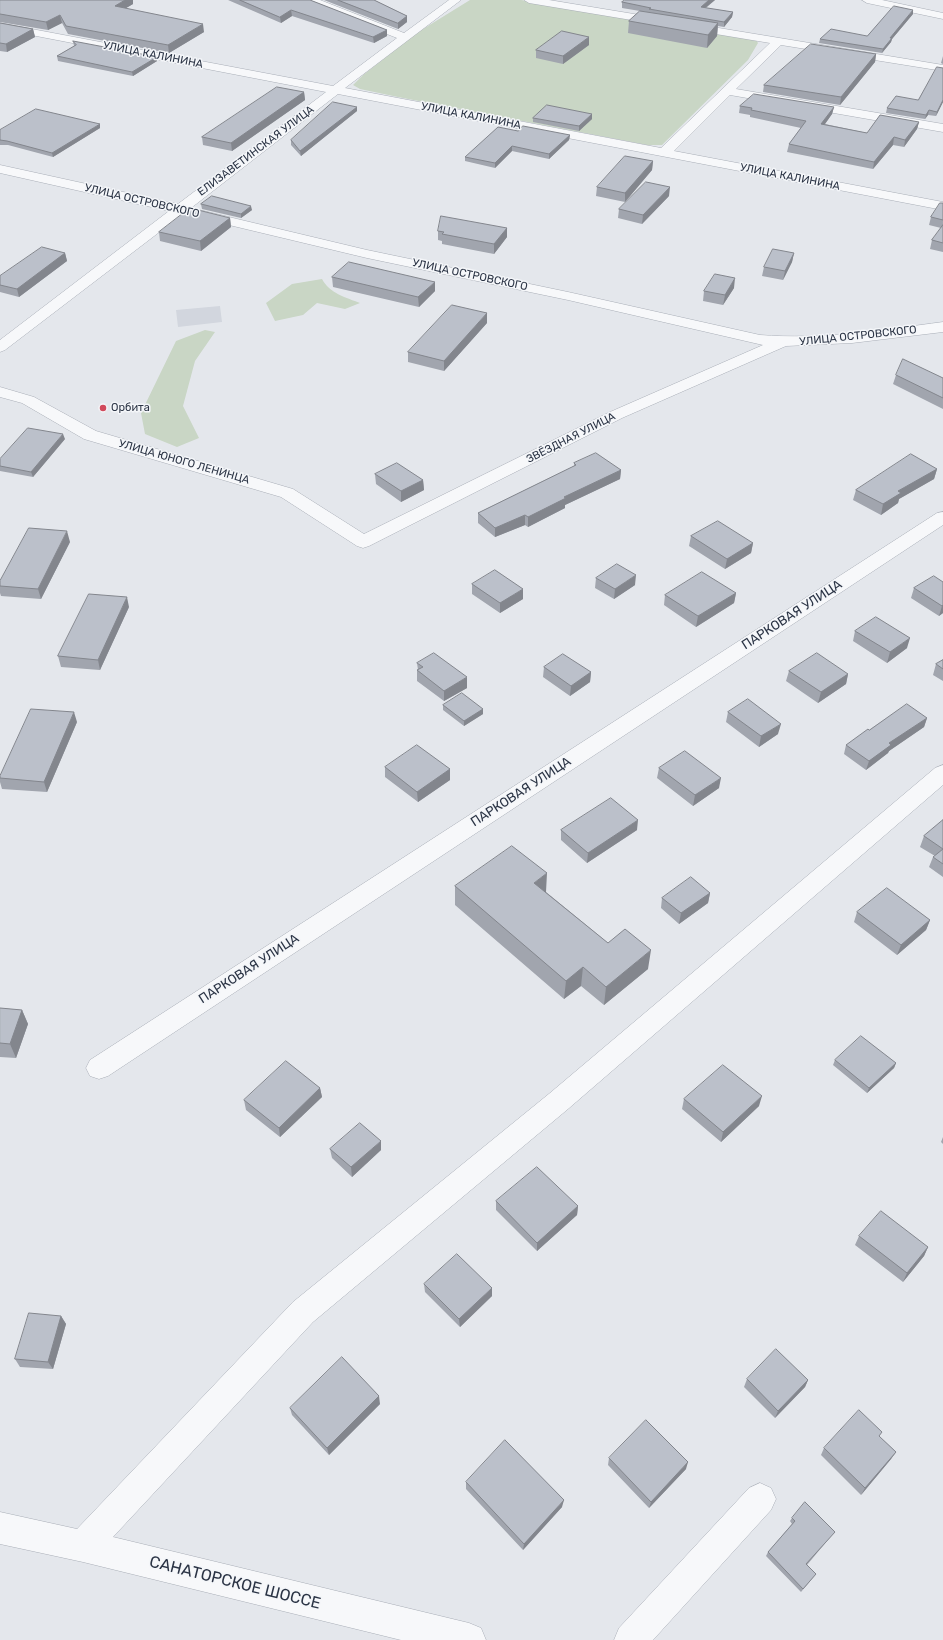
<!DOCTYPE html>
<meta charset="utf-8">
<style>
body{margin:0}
canvas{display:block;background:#e4e7ec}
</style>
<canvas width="943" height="1640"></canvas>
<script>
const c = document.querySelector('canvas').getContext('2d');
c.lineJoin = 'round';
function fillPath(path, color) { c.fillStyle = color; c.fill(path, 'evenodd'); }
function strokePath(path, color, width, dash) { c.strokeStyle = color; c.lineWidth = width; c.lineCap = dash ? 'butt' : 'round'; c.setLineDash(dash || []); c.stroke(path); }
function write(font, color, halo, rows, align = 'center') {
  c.font = font + ' Rubik,sans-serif'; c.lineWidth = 3; c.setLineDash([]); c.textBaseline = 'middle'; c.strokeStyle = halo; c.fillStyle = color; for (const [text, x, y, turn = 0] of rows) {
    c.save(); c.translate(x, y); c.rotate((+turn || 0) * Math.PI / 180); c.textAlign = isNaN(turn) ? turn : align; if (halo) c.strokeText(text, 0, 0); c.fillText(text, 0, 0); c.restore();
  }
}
const built = new Path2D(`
 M220 306 222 322 178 327 176 310Z`);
const green = new Path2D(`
 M470 0H521L756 40 758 43 748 60 662 145H647L398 97 360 89 353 85 363 75 415 34Z
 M322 279C329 293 347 298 360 303L345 309 317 303 303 315 275 321 266 303 292 284Z
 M205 330 215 332 195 361 183 406 199 438 177 447 145 434 141 413 176 341Z`);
const minor = new Path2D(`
 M305 0H320L404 33 449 0H461L345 88 661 148 770 43 529 3 524 0H549L943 65V71L781 45 736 89 943 124V132L730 95 674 151 943 202V210L338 94 191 208 367 250 568 292 760 335C822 340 882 330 943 322V332L852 343 786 346 622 418 369 546 363 548 357 546 281 497 84 439 22 403 0 397V387L34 397 96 431 293 489 364 534 610 412 763 345 568 300 367 258 183 214 5 350 0 352V340L169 211 0 173V165L178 204 326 92 0 29V23L333 86 397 38 306 2Z
 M862 0H882L943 13V19L867 3Z
 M943 512V525L108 1076 99 1079 90 1076 86 1068 90 1060 937 513Z
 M943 765V785L568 1109 313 1322 113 1537 469 1623 481 1628 486 1640H401L83 1562 0 1544V1512L77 1529 293 1302 550 1093 935 768Z
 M760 1483 771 1488 776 1499 771 1510 653 1640H614L619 1628 749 1488Z`);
const wall = new Path2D(`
 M0 0 133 4 126 8 204 32 169 53 68 34 62 23 48 30 0 22Z
 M228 0H310L387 30V36L374 43 292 16 281 23Z
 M324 0H374L407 16V22L398 29Z
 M715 0 706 8 733 12 732 17 724 27 718 26 717 36 707 48 628 33 629 21 640 11 622 8V2Z
 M913 14 892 39 891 42 882 53 819 43 820 39 867 36Z
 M0 23 33 29 35 37 7 52 0 51Z
 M73 41 157 61 133 76 58 61 57 56 74 46Z
 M589 45 563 64 536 58V50Z
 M876 54 875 62 840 105 763 92 764 85Z
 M943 56V64L941 63Z
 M943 68V102L936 116 928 115 925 119 886 113 887 108 918 100Z
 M304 92 305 100 232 151 203 145 202 137Z
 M740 106 834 107 832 114 825 124 867 133 919 122 917 129 904 147 893 145 873 169 787 152 789 144 801 128 750 117V115L739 113Z
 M357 107V111L301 156 291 145V140Z
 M533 118 592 119 579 131 533 122Z
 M100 128 53 157 8 145H0V130Z
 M518 131 570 135 569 140 549 159 512 151 495 168 465 161V157Z
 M653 161 652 170 625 202 596 196 597 187Z
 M669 196 642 224 618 218 619 209Z
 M943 203V252L930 249 932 240 941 228 929 225 931 217Z
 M201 204 252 210 241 218 202 209Z
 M230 218 231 227 201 251 160 241 159 232Z
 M507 228V237L494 254 442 244V241L438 240V231Z
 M65 253 67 261 19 297 0 292V276Z
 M794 253 792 262 783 280 762 276 764 267Z
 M332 277 435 291 419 307 333 287Z
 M734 288 723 305 703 301 704 291Z
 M487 323 444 371 408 362V352Z
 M896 375 943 378V409L893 384Z
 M65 439 33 477 0 471V459Z
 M574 463 621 470 620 479 565 505V508L528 527 525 525 495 537 478 523V513L574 466Z
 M937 469 934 479 899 499 898 503 881 515 853 500 856 490Z
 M375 474 423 480 424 490 401 502 376 484Z
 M691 536 753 543 751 553 725 569 689 546Z
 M70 542 41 599 1 596 0 593V581Z
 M596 578 635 585 614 599 595 588Z
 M943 582V613L939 616 911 598 914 588Z
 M472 584 523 599 500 613 472 594Z
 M736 593 734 603 696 627 664 605 665 595Z
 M129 607 100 670 61 667 58 656Z
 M855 631 907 648 887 663 853 641Z
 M943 660V681L933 675 936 664Z
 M417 663 467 688 444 701 417 681V670H418Z
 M544 667 591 672 590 682 570 696 543 677Z
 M789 671 848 674 846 684 818 703 786 681Z
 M443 705 483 709V714L464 726 443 710Z
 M728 712 778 734 759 747 726 722Z
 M927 718 924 727 889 751 888 753 866 770 844 754 846 745 869 730Z
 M77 722 47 792 2 789 0 782V776Z
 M385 767 450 769V780L418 802 385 777Z
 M659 768 719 788 693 806 657 778Z
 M943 820V877L929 867 933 857 935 856 920 847 924 836Z
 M561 830H637L587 863 561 840Z
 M455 886 546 892 608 943 648 969 604 1005 581 986 564 999 455 905Z
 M710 893 708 903 679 924 661 908 662 898Z
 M857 912 930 920 926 930 897 955 854 922Z
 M0 1008 22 1010 28 1024 16 1058 0 1057Z
 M835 1060 896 1063 894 1068 867 1093 833 1065Z
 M320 1088 322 1097 280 1137 246 1110 244 1100Z
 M684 1099 759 1106 721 1142 682 1109Z
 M943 1137V1144L941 1142Z
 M330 1149 381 1150 352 1177 332 1158Z
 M496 1201 578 1206 577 1215 537 1251 496 1210Z
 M859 1236 928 1247 924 1256 903 1282 855 1245Z
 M424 1284 492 1296 460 1327 425 1292Z
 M61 1316 66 1324 53 1369 20 1367 15 1359Z
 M747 1379 808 1380 805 1387 775 1418 744 1387Z
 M380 1404 329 1455 292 1415 290 1408Z
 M879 1436 896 1452 891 1459 861 1495 821 1455 824 1448Z
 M609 1458 686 1469 649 1508 608 1465Z
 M466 1482 562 1507 523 1550 466 1489Z
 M792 1518 835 1532 832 1535 807 1565 816 1574 801 1592 766 1556 768 1552 792 1524 790 1521Z`);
const shadedWall = new Path2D(`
 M125 0H133V4L116 14 115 6Z
 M709 0H715L700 12 701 7Z
 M291 10 292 16 281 23 280 17Z
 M913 10V14L892 39 891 42 882 53 883 49 890 38Z
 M733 12 732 17 724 27V22Z
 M60 15 62 23 48 30 46 22Z
 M407 16V22L398 29V23Z
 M718 23 717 36 707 48 708 35Z
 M203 24 204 32 169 53 168 45Z
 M33 29 35 37 7 52 6 44Z
 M387 30V36L374 43 373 37Z
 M589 37V45L563 64V56Z
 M876 54 875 62 840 105 841 97Z
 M157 57V61L133 76 132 72Z
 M304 92 305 100 232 151 231 143Z
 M943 100V102L936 116 937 112Z
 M357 107V111L301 156 300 151Z
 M834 107 832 114 820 131 821 124Z
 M929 110 928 115 925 119 926 115Z
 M592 114V119L579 131V126Z
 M919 122 917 129 904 147 905 140Z
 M100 124V128L53 157 52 153Z
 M570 135 569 140 549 159V154Z
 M894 137 893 145 873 169 874 162Z
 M512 146V151L495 168V163Z
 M653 161 652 170 625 202V193Z
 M670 187 669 196 642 224 643 215Z
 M251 206 252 210 241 218V214Z
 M230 218 231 227 201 251 200 241Z
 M507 228V237L494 254V244Z
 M65 253 67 261 19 297 17 289Z
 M794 253 792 262 783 280 785 271Z
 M735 278 734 288 723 305 725 295Z
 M435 282V291L419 307 418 297Z
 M487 313V323L444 371V361Z
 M63 434 65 439 33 477 31 472Z
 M937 469 934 479 899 499 898 503 881 515 883 504 898 491Z
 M621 470 620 479 565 505V508L528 527V517L564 497Z
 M423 480 424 490 401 502V491Z
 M525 515V525L495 537V528Z
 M67 531 70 542 41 599 38 589Z
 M753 543 751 553 725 569 727 559Z
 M636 575 635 585 614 599 615 589Z
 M523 589V599L500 613V603Z
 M736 593 734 603 696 627 698 616Z
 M127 597 129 607 100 670 98 660Z
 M943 605V613L939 616 942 606Z
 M910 638 907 648 887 663 890 652Z
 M591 672 590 682 570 696 571 686Z
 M848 674 846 684 818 703 821 692Z
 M467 677V688L444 701V691Z
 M483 709V714L464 726V721Z
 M74 712 77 722 47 792 44 782Z
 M927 718 924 727 889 751 888 753 866 770 869 761 889 743Z
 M781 724 778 734 759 747 761 736Z
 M450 769V780L418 802 417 792Z
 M721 778 719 788 693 806 695 795Z
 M638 820 637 830 587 863 588 853Z
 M547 873 546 892 533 902 534 883Z
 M710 893 708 903 679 924 681 913Z
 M930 920 926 930 897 955 901 945Z
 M651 950 648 969 604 1005 606 987Z
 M583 967 581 986 564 999 566 981Z
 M22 1010 28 1024 16 1058 10 1044Z
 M896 1063 894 1068 867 1093 869 1088Z
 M320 1088 322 1097 280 1137 279 1128Z
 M762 1096 759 1106 721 1142 723 1132Z
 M381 1141V1150L352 1177 351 1167Z
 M578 1206 577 1215 537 1251V1243Z
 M928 1247 924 1256 903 1282 907 1273Z
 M492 1288V1296L460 1327 459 1319Z
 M61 1316 66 1324 53 1369 48 1362Z
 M808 1380 805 1387 775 1418 778 1411Z
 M379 1396 380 1404 329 1455 327 1448Z
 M896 1452 891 1459 861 1495 865 1488Z
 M688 1462 686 1469 649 1508 651 1502Z
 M564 1500 562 1507 523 1550 524 1544Z`);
const building = new Path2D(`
 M0 0H125L115 6 203 24 168 45 66 26 60 15 46 22 0 14Z
 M240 0H310L387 30 373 37 291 10 280 17Z
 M338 0H374L407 16 398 23Z
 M625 0H709L701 7 733 12 724 22 649 9 651 8 622 2Z
 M894 6 913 10 890 38H892L883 49 820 39 831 29 867 36Z
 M640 11 718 23 708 35 629 21Z
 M0 23 33 29 6 44 0 43Z
 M562 31 589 37 563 56 536 50Z
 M73 41 157 57 132 72 57 56 76 45Z
 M811 44 876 54 841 97 764 85Z
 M937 67 943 68V100L937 112 929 110 926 115 887 108 896 96 918 100Z
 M277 87 304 92 231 143 202 137Z
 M754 94 834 107 821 124 867 133 880 115 919 122 905 140 894 137 874 162 789 144 806 121 751 110 752 108 740 106Z
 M333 102 357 107 300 151 291 140Z
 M547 105 592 114 579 126 533 118Z
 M36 109 100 124 52 153 7 141 0 140V130Z
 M523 126 570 135 549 154 512 146 495 163 465 157 498 127 518 131Z
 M625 156 653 161 625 193 597 187Z
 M646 182 670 187 643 215 619 209Z
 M212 196 251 206 241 214 201 204Z
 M940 203H943V220L931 217Z
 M190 208 230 218 200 241 159 232Z
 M441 216 507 228 494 244 442 234 444 232 438 231Z
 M943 225V243L932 240Z
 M42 247 65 253 17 289 0 285V276Z
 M773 249 794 253 785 271 764 267Z
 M349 262 435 282 418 297 332 277Z
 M715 274 735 278 725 295 704 291Z
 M452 305 487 313 444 361 408 352Z
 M903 359 943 378V398L896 375Z
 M28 428 63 434 31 472 0 466V459Z
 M596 453 621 470 564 497 566 498 528 517 525 515 495 528 478 513 576 465 574 463Z
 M911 454 937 469 898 491 901 493 883 504 856 490Z
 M397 463 423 480 401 491 375 474Z
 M718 521 753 543 727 559 691 536Z
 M29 528 67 531 38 589 0 586V581Z
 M617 564 636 575 615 589 596 578Z
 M495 570 523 589 500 603 472 584Z
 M702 572 736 593 698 616 665 595Z
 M934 576 943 582V605L942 606 914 588Z
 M89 594 127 597 98 660 58 656Z
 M876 617 910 638 890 652 855 631Z
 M434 653 467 677 444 691 417 670 423 667 417 663Z
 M817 653 848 674 821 692 789 671Z
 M563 654 591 672 571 686 544 667Z
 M943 660V669L936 664Z
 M462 693 483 709 464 721 443 705Z
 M748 699 781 724 761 736 728 712Z
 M907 704 927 718 889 743 891 745 869 761 846 745 868 729 869 730Z
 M31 709 74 712 44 782 0 778V776Z
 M417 745 450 769 417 792 385 767Z
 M685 751 721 778 695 795 659 768Z
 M611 798 638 820 588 853 561 830Z
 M943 820V864L933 857 943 849 924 836Z
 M512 846 547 873 534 883 608 943 625 929 651 950 606 987 583 967 566 981 455 886Z
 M691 877 710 893 681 913 662 898Z
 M887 888 930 920 901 945 857 912Z
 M0 1008 22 1010 10 1044 0 1043Z
 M861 1036 896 1063 869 1088 835 1060Z
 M286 1061 320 1088 279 1128 244 1100Z
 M723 1065 762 1096 723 1132 684 1099Z
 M360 1123 381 1141 351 1167 330 1149Z
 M537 1167 578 1206 537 1243 496 1201Z
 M881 1211 928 1247 907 1273 859 1236Z
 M457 1254 492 1288 459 1319 424 1284Z
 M29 1313 61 1316 48 1362 15 1359Z
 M776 1349 808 1380 778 1411 747 1379Z
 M342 1357 379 1396 327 1448 290 1408Z
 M859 1410 882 1432 879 1436 896 1452 865 1488 824 1448Z
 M646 1420 688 1462 651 1502 609 1458Z
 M505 1440 564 1500 524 1544 466 1482Z
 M805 1502 835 1532 806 1564 816 1574 803 1589 768 1552 795 1521 792 1518Z`);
const markers = [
 [103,408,4,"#d1495b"]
];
const farStreetnames = [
 ["УЛИЦА КАЛИНИНА",153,55,11],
 ["УЛИЦА КАЛИНИНА",471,116,11],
 ["ЕЛИЗАВЕТИНСКАЯ УЛИЦА",256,151,-37],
 ["УЛИЦА КАЛИНИНА",790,177,11],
 ["УЛИЦА ОСТРОВСКОГО",142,201,13],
 ["УЛИЦА ОСТРОВСКОГО",470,275,12],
 ["УЛИЦА ОСТРОВСКОГО",858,336,-6],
 ["ЗВЁЗДНАЯ УЛИЦА",571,438,-27],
 ["УЛИЦА ЮНОГО ЛЕНИНЦА",184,462,16]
];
const farPoinames = [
 ["Орбита",111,408]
];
const streetNames = [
 ["ПАРКОВАЯ УЛИЦА",792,615,-33],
 ["ПАРКОВАЯ УЛИЦА",521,792,-33],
 ["ПАРКОВАЯ УЛИЦА",249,969,-33]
];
const nearStreetnames = [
 ["САНАТОРСКОЕ ШОССЕ",235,1583,14]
];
fillPath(built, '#d2d6de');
fillPath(green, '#c9d6c5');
strokePath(minor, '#a9aeb7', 1);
fillPath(minor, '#f7f8fa');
fillPath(wall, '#a1a5ae');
fillPath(shadedWall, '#83868d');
fillPath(building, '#bbc0ca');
strokePath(building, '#83868d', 1);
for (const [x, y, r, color] of markers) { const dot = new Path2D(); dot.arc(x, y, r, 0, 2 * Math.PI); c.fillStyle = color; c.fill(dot); strokePath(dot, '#f4f6f9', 1.5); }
write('11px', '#2b3445', '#f4f6f9', farStreetnames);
write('11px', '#2b3445', '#f4f6f9', farPoinames, 'left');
write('13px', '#2b3445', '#f4f6f9', streetNames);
write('16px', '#2b3445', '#f4f6f9', nearStreetnames);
</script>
